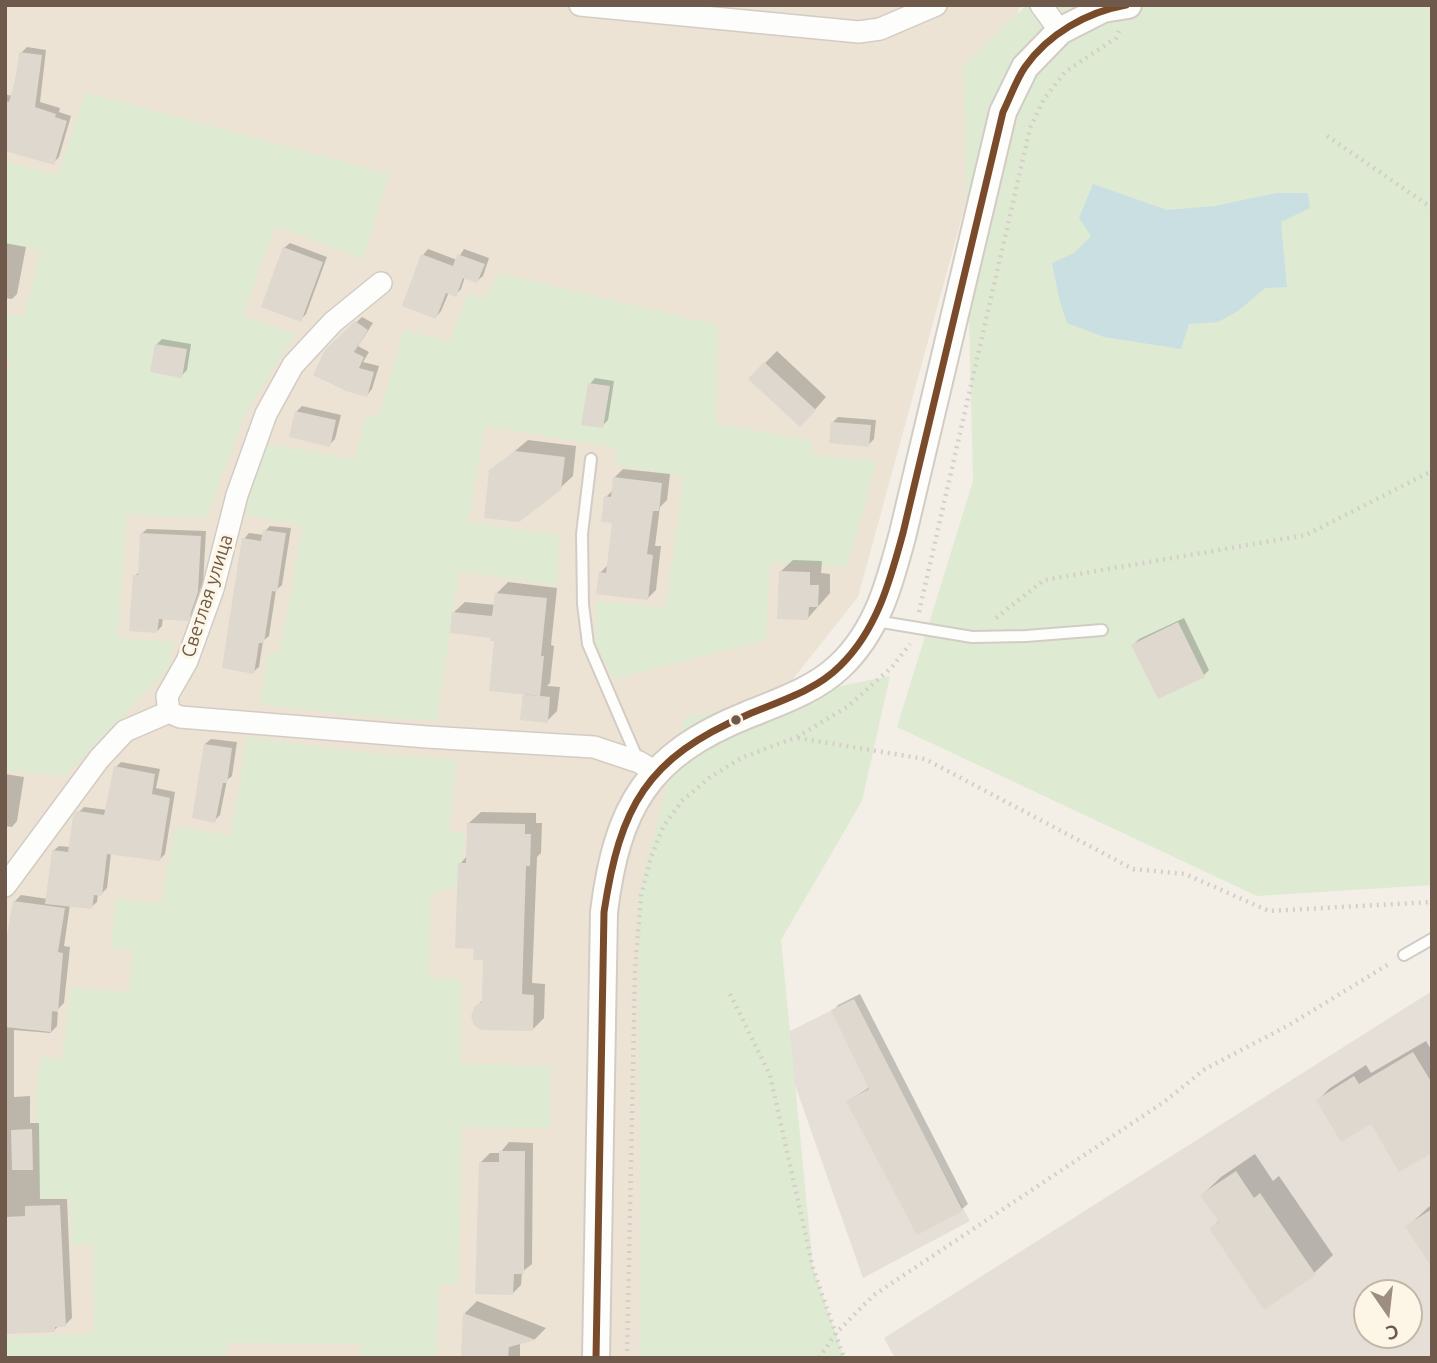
<!DOCTYPE html>
<meta charset="utf-8">
<style>
body{margin:0}
#map{position:relative;width:1437px;height:1363px;overflow:hidden;background:#f3efe7;font-family:Ubuntu,sans-serif}
canvas{display:block}
.frame{position:absolute;inset:0;border:7px solid #6e594a;pointer-events:none}
.north{position:absolute;left:1353px;top:1279px;width:70px;height:70px;box-sizing:border-box;background:#fdf6e6;border:2px solid #c4b7a8;border-radius:50%;rotate:166deg;font-size:19px;font-weight:700;line-height:28px;text-align:center;color:#6e594a}
.north::after{content:'';display:block;margin:auto;width:24px;height:32px;background:#9d8e81;clip-path:polygon(50% 0,100% 100%,50% 72%,0 100%)}
</style>
<div id="map">
<canvas width="1437" height="1363"></canvas>
<div class="frame"></div>
<div class="north">С</div>
</div>
<script>
const c = document.querySelector('canvas').getContext('2d');
c.lineJoin = 'round';
function fillPath(path, color) { c.fillStyle = color; c.fill(path, 'evenodd'); }
function strokePath(path, color, width, dash) { c.strokeStyle = color; c.lineWidth = width; c.lineCap = dash ? 'butt' : 'round'; c.setLineDash(dash || []); c.stroke(path); }
function write(font, color, halo, rows, align = 'center') {
  c.font = font + ' Ubuntu,sans-serif'; c.lineWidth = 6; c.setLineDash([]); c.textBaseline = 'middle'; c.strokeStyle = halo; c.fillStyle = color; for (const [text, x, y, turn = 0] of rows) {
    c.save(); c.translate(x, y); c.rotate((+turn || 0) * Math.PI / 180); c.textAlign = isNaN(turn) ? turn : align; if (halo) c.strokeText(text, 0, 0); c.fillText(text, 0, 0); c.restore();
  }
}
const residential = new Path2D(`
 M5 5H1020L858 597 701 795 667 1358H5Z`);
const industrial = new Path2D(`
 M1432 991V1358H895L884 1338ZM1367 1293H1409V1335H1367Z
 M854 999 892 1077 970 1221 863 1278 778 1037Z`);
const green = new Path2D(`
 M1027 5H1432V885L1257 896 897 727 973 481 963 66Z
 M85 92 389 174 364 259 275 226 243 316 295 334 243 418 207 517 127 515 118 638 175 642 167 670 65 776 5 770V384L10 362 5 361V313L24 316 40 251 5 244V162L58 175Z
 M498 273 718 325 716 423 811 441 815 455 877 461 847 567 770 563 766 640 614 679 595 643 596 601 665 608 684 477 615 465 618 448 485 426 468 522 559 535 557 585 459 571 437 721 367 717 259 704 268 654 279 653 303 526 245 515 264 443 355 459 366 415 378 418 404 330 449 342 468 294 487 298Z
 M890 676 862 801 781 940 813 1268 844 1358H640L639 894 684 718Z
 M247 737 367 753 457 759 449 831 464 832 462 886 431 894 429 978 461 979V1063L551 1066 550 1128 462 1127 459 1284 439 1285 436 1358H361V1344L227 1343V1358H5V1337L94 1333 93 1245H72L70 1198 39 1199 35 1098 41 1057 62 1059 70 987 128 992 133 950 111 948 116 898 161 904 175 827 231 835Z`);
const water = new Path2D(`
 M1093 184 1167 210 1215 206 1276 193H1308L1310 208 1281 222 1287 287 1265 288 1238 311 1218 322 1189 324 1181 349 1104 337 1067 323 1059 298 1052 263 1074 253 1091 236 1079 218Z`);
const shadow = new Path2D(`
 M27 47 46 50 40 102 60 108 59 112 71 116 59 157 53 163 5 150V94L12 96 21 53Z
 M5 243 26 247 17 294 12 299 5 298Z
 M290 243 327 257 306 314 300 320 284 248Z
 M428 249 457 260 464 249 489 258 483 276 477 281 465 277 461 289 455 295 449 292 441 311 436 317 423 255Z
 M362 317 373 323 358 346 369 352 363 362 379 366 372 389 367 395 326 351Z
 M162 339 191 344 187 370 181 376 156 345Z
 M777 351 826 397 812 413 765 363Z
 M595 378 614 381 608 420 602 426 590 384Z
 M302 406 341 415 335 439 329 445 296 412Z
 M838 417 876 420 874 439 868 445 833 422Z
 M528 440 576 446 573 476 560 488 491 471Z
 M623 469 670 474 667 500 660 507 655 546H661L656 590 647 599 600 573 608 565 614 522 606 497 613 490 614 478Z
 M270 526 291 528 282 585 276 590 269 636 263 641 259 667 253 672 244 539 249 533 264 535 265 531Z
 M147 529 206 531 203 585 193 613 187 619 163 617 162 626 157 631 135 576 140 571 141 534Z
 M793 560 822 561 821 573 830 574V593L808 618 780 572Z
 M508 582 557 588 551 645 554 646 550 683 547 686 560 687 557 711 547 721 525 695 496 640 454 612 465 602 496 605 497 593Z
 M1184 618 1209 670 1204 675 1133 645 1139 639Z
 M211 739 237 742 232 776 227 780 220 815 214 821 205 744Z
 M121 762 160 769 156 788 175 792 165 854 159 860 111 853 107 888 101 894H98L97 902 91 907 70 905 64 946 70 947 64 1003 58 1009 57 1026 50 1033 14 1030V1097L30 1096V1123H39L40 1199H67L72 1318 65 1325 59 1326 54 1330 8 1332 5 1267V943L10 939 14 902 21 895 48 899 53 851 59 846 70 847 78 813 84 807 107 810 116 767Z
 M5 774 24 777 17 821 12 827 5 826Z
 M481 812 536 813V823H542L541 853 537 857 532 983 545 984 544 1018 532 1030 476 1007 483 1000 485 958 476 947 460 864 468 855 469 823Z
 M860 994 968 1204 962 1209 848 1101 870 1087 833 1011 838 1005Z
 M1426 1041 1432 1051V1151L1371 1121 1318 1100 1330 1088 1366 1065 1371 1073Z
 M509 1142 533 1143 532 1264 522 1272 521 1285 512 1294 481 1162 490 1153H500Z
 M1255 1154 1273 1181 1279 1176 1333 1255 1314 1273 1212 1228 1220 1220 1202 1195 1221 1177Z
 M1432 1204V1252L1408 1226Z
 M477 1301 546 1328 535 1339 520 1342V1358H463L465 1313Z`);
const building = new Path2D(`
 M19 52 42 55 35 107 56 114 55 117 67 121 54 165 5 151V101L9 102 16 76Z
 M283 247 323 262 301 322 261 307Z
 M421 254 453 266 457 254 485 264 477 283 463 278 456 297 446 293 436 319 402 306Z
 M355 321 368 330 354 352 364 357 359 368 374 372 367 397 346 391 313 375 325 350Z
 M155 344 187 349 182 378 150 372Z
 M764 362 816 410 800 427 748 379Z
 M588 383 610 386 603 428 581 425Z
 M295 411 336 420 330 447 289 437Z
 M831 422 871 425 869 447 829 443Z
 M515 451 565 457 561 490 519 522 484 518 489 470Z
 M613 477 662 483 659 511H653L647 554 653 555 648 600 596 594 599 572 606 573 612 523 601 522 604 496 611 497Z
 M263 530 286 533 277 592 272 591 264 643H259L254 674 222 668 242 538 261 541Z
 M140 533 201 536 198 592 188 621 159 619 157 633 129 631 133 575H138Z
 M779 571 810 572V585H819L818 607H809L808 620 777 619Z
 M495 593 547 598 541 656H544L540 696 489 691 494 641H490V638L450 633 452 612 492 616Z
 M1178 622 1205 677 1158 699 1131 645Z
 M523 694 550 697 548 723 520 720Z
 M204 744 232 748 227 783H223L215 823 192 818Z
 M114 766 155 774 152 794 170 798 160 861 107 854 102 896 94 895 92 909 45 904 52 850 68 852 73 816 77 811 104 815Z
 M467 823 525 824V834H531L530 866H526L522 994 534 995 533 1031 481 1030 474 1025 471 1016 475 1006 482 1002 483 960H473L474 949 455 948 458 863H466Z
 M13 901 65 908 58 952 63 953 58 1012 52 1011 51 1032 5 1027V946Z
 M854 999 963 1211 917 1235 846 1101 869 1089 831 1010Z
 M1413 1052 1432 1083V1153L1399 1172 1371 1124 1341 1142 1316 1100 1354 1076 1359 1084Z
 M32 1129 33 1170H12L11 1130Z
 M499 1151H525L524 1274H514L513 1295 475 1294 479 1162H499Z
 M1236 1171 1254 1198 1260 1193 1316 1275 1264 1310 1209 1228 1219 1222 1200 1195Z
 M60 1205 66 1327H55V1332L7 1334 5 1217 25 1216V1206Z
 M1432 1209V1268L1405 1226Z
 M463 1313 536 1340 509 1347 508 1358H461Z`);
const path = new Path2D(`
 M1327 136 1432 208
 M919 612 1030 128 1044 99 1065 72 1116 38 1119 31
 M996 618 1044 580 1306 535 1432 471
 M798 738 925 759 1133 869 1185 874 1269 911 1432 902
 M730 994 770 1075 813 1268 844 1358
 M627 1358 635 970 641 896 651 857 664 825 683 800 709 778 741 758 797 737 847 707 892 667 910 644
 M819 1358 836 1333 874 1295 1164 1102 1205 1069 1289 1025 1389 964`);
const service = new Path2D(`
 M591 459 582 534 583 604 588 644 638 760
 M876 621 972 637 1026 636 1102 630
 M1404 955 1432 939`);
const minor = new Path2D(`
 M580 5 859 32 880 29 936 5
 M1041 5 1060 31
 M169 712 180 717 427 737 594 747 639 762 654 771
 M5 886 99 759 125 731 169 712 167 696 187 661 213 589 237 495 266 414 293 365 333 322 381 283`);
const tertiary = new Path2D(`
 M596 1358 604 912C617 807 647 755 747 715 779 702 815 690 840 666 878 630 890 582 903 533L1003 112 1025 67 1060 31 1103 9 1128 5`);
const bus1 = new Path2D(`
 M596 1358 604 912C620 807 646 758 747 715 780 701 815 691 840 666 877 630 890 581 903 533L1003 112C1010 98 1016 80 1025 67 1048 34 1087 12 1126 5`);
const markers = [
 [736,720,6,"#6e594a"]
];
const streetNames = [
 ["Светлая улица",207,596,-72]
];
fillPath(residential, '#ece3d4');
fillPath(industrial, '#e5dfd8');
fillPath(green, '#deead2');
fillPath(water, '#cadfe2');
fillPath(shadow, '#0003');
fillPath(building, '#dfd8cf');
strokePath(service, '#d2ccc4', 14);
strokePath(minor, '#d2ccc4', 24);
strokePath(tertiary, '#d2ccc4', 30);
strokePath(path, '#d5cfc9', 4.5, [2, 5]);
strokePath(service, '#fdfdfb', 10);
strokePath(minor, '#fdfdfb', 21);
strokePath(tertiary, '#fdfdfb', 26);
strokePath(bus1, '#7a4b2a', 7);
for (const [x, y, r, color] of markers) { const dot = new Path2D(); dot.arc(x, y, r, 0, 2 * Math.PI); c.fillStyle = color; c.fill(dot); strokePath(dot, '#fdf6e6', 2.5); }
write('19px', '#6e594a', '#fdf6e6', streetNames);
</script>
